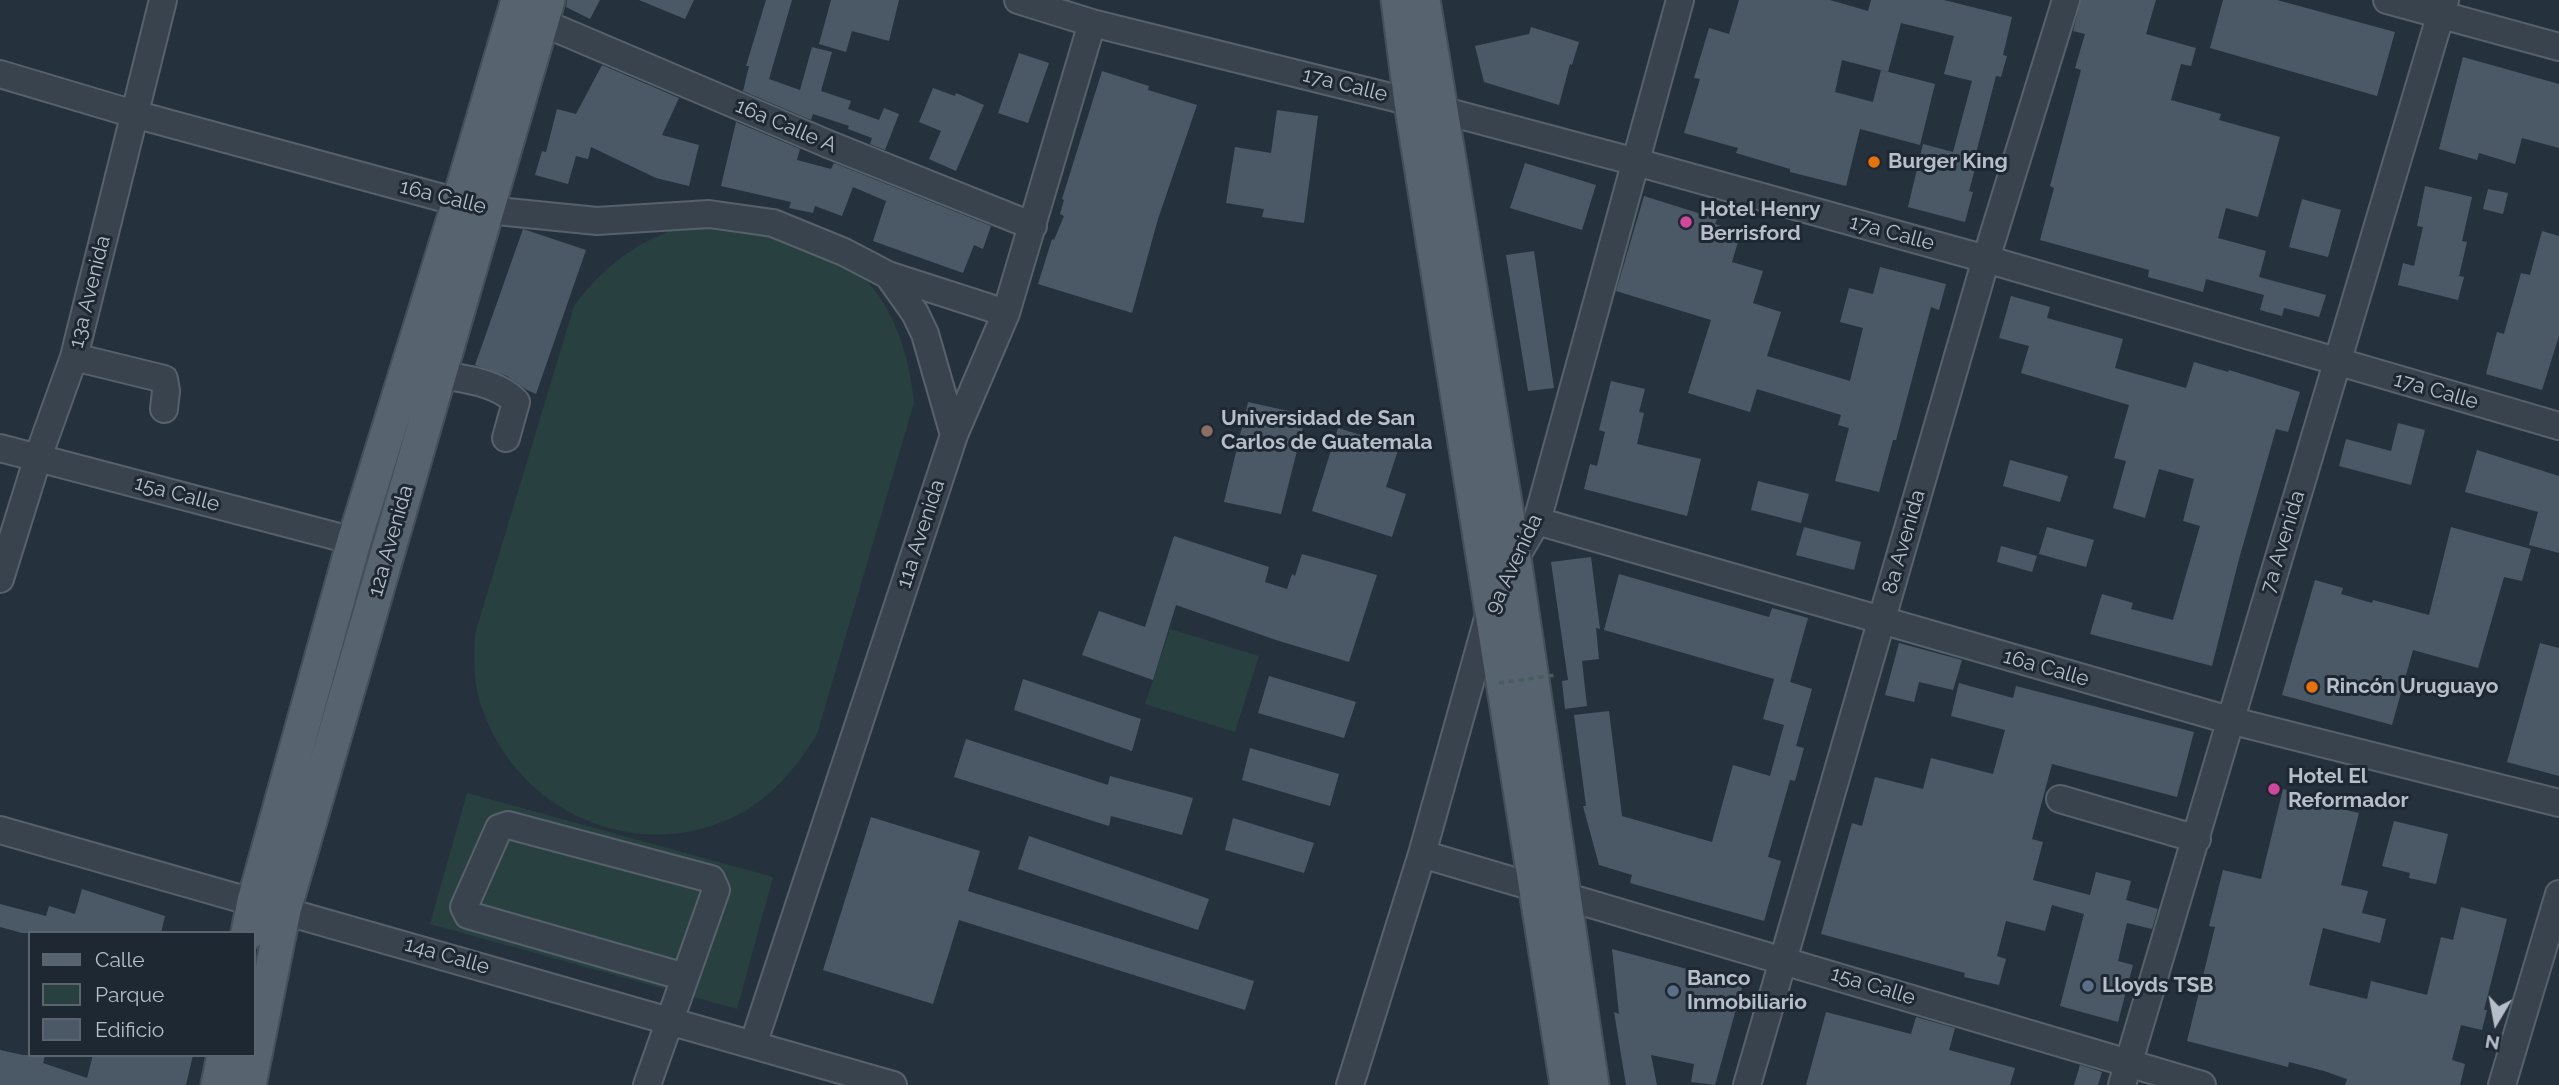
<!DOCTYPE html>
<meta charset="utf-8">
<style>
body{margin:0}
#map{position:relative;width:2559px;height:1085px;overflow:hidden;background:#25323e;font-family:Raleway,sans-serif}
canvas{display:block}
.legend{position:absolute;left:28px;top:931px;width:228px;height:126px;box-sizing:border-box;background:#1e2833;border:2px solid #5a646f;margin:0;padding:9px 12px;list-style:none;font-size:21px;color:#b5bec9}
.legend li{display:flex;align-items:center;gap:14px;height:35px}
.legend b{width:35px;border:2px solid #5a646f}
.north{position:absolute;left:2461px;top:987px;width:70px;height:70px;-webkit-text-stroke:5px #1e2833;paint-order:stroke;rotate:190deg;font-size:19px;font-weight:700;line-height:28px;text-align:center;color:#b5bec9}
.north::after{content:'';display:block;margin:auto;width:24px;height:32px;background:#b5bec9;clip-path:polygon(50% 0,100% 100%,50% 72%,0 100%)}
</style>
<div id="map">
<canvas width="2559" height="1085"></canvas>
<ul class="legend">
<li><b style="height:9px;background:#57636e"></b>Calle</li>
<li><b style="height:19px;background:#284040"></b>Parque</li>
<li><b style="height:19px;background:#4b5967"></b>Edificio</li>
</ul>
<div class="north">N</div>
</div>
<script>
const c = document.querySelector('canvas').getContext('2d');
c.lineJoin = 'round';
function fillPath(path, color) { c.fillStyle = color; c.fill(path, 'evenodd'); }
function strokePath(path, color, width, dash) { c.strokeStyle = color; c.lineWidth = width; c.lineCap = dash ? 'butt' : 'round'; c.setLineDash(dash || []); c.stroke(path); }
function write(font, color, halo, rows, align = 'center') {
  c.font = font + ' Raleway,sans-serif'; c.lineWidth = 6; c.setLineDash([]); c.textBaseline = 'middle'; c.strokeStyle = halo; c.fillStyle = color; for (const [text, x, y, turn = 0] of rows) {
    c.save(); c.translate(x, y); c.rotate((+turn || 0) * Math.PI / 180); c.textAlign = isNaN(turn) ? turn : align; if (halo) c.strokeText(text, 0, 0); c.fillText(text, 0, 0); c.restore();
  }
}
const green = new Path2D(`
 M754 223C776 233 797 242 819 252 828 256 839 260 848 265 891 293 910 356 914 403L817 734C799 763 779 789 750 808 647 871 515 816 480 702 473 680 474 657 475 634L574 306C605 264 646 233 699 224 717 221 736 223 754 223Z
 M1170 629 1259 656 1235 732 1145 704Z
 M467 793 773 877 737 1009 430 924Z`);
const building = new Path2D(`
 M567 0H600L590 19 566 7Z
 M639 0H694L685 19Z
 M766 0H792L769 79 800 90 812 47 832 52 821 91 851 101 848 109 879 120 884 108 899 114 885 150 870 144 872 138 848 129 849 126 813 114 811 120 743 91 749 66H746Z
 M831 0H899L889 41 852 31 846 52 819 44Z
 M1739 0H1830L1868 11 1871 0H1944L2012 17 2003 55 2007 56 2001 77 1996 76 1975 157 1978 158 1969 191 1973 192 1965 222 1908 207 1923 144 1953 152 1972 81 1944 74 1954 36 1901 23 1888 72 1842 60 1835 92 1873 102 1881 70 1935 84 1920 145 1860 129 1846 186 1790 172V169L1736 153 1738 148 1684 133 1700 79 1694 78 1709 28 1729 34Z
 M2081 0H2156L2146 34 2196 48 2191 66 2181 64 2171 100 2221 114 2219 120 2280 137 2258 217 2226 208 2218 238 2266 251 2259 277 2326 295 2319 317 2284 308 2282 316 2260 310 2264 295 2206 279 2203 292 2148 277 2149 270 2040 240 2054 188 2050 186 2081 70 2075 68 2085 34 2073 31Z
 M2223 0H2277L2395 32 2377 96 2210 48Z
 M1531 27 1579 42 1572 65 1570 64 1559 105 1484 82 1475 46 1529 34Z
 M1019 53 1049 63 1028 123 998 113Z
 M2463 57 2559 84V148L2522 138 2515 164 2479 153 2477 160 2439 149Z
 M602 65 679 98 662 135 699 145 689 186 656 178 591 147 588 159 576 156 568 184 535 175 542 151 546 152 557 109 576 114Z
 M1102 71 1149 86 1148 90 1197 105 1158 219 1132 313 1038 284 1052 239 1054 240 1064 216 1060 214 1064 200 1062 199Z
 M933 88 955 96 956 93 984 105 956 171 929 159 941 131 919 122Z
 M1277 110 1318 116 1304 223 1262 217 1264 209 1226 203 1235 147 1271 153Z
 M736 122 800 149 797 160 831 169 834 163 991 226 983 249 974 245 963 273 873 241 886 201 853 187 842 216 815 206 813 213 789 208 791 202 721 186Z
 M1525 163 1596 185 1582 230 1510 208Z
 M2425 186 2472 197 2462 241 2467 242 2459 276 2464 277 2458 300 2398 285 2403 263 2414 266 2423 227 2417 226Z
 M2488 189 2508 193 2503 214 2483 209Z
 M1644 196 1717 219 1715 224 1741 232 1732 262 1763 271 1753 303 1781 312 1767 356 1850 381 1863 328 1840 322 1849 288 1873 294 1880 267 1946 284 1939 310 1931 307 1896 440H1893L1879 492 1835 481 1849 428 1838 425 1841 415 1757 389 1750 412 1688 393 1711 320 1616 291Z
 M2302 199 2341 210 2328 257 2289 247Z
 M523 229 586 250 536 394 527 390 507 376 475 365Z
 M2542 231 2559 236V336L2542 390 2486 374 2497 332 2504 334 2521 273 2530 275Z
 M1534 251 1554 388 1528 391 1506 255Z
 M2011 296 2050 307 2047 318 2123 339 2115 368 2186 388 2194 362 2228 372 2229 370 2300 392 2288 432 2276 429 2239 559 2212 666 2090 634 2102 594 2133 603 2131 609 2173 620 2200 526 2183 521 2194 479 2159 469 2145 518 2113 508 2126 461 2114 458 2129 405 2021 373 2029 346 1999 338Z
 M1611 381 1645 389 1639 412 1644 413 1637 444 1701 459 1687 516 1584 489 1590 464 1597 466 1605 432 1599 430Z
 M1248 402 1306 415 1281 514 1224 502Z
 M2398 423 2425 430 2411 485 2339 466 2346 439 2391 451Z
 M1338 428 1399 447 1386 487 1406 494 1392 537 1312 511Z
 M2477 450 2559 476V553L2529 545 2538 512 2465 492Z
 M2010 460 2068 476 2060 502 2003 486Z
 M1758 481 1809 494 1801 523 1751 510Z
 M1804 527 1861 542 1854 570 1796 555Z
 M2047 527 2094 540 2086 567 2039 554Z
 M2451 527 2531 549 2522 581 2504 577 2478 668 2413 650 2392 725 2282 695 2315 580 2343 588 2341 594 2372 603 2373 600 2429 615Z
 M1174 536 1269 567 1265 582 1287 589 1292 574 1295 576 1302 554 1377 575 1349 662 1276 640 1176 605 1153 680 1082 655 1099 611 1145 627Z
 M2001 546 2037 556 2032 572 1997 562Z
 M1591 557 1600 629 1596 628 1599 659 1582 661 1587 706 1565 709 1562 681 1568 680 1551 562Z
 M1619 574 1769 617 1772 608 1808 618 1790 682 1812 689 1796 746 1804 748 1795 781 1790 780 1768 857 1781 861 1764 921 1630 883 1632 875 1599 865 1583 806H1586L1574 715 1609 711 1622 816 1712 842 1733 765 1770 776 1784 725 1763 719 1774 679 1604 630Z
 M1899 643 1962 660 1953 690 1919 682 1914 702 1885 695Z
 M2540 643 2559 648V776L2507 762Z
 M1269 676 1356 702 1344 738 1258 713Z
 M1023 679 1141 719 1132 751 1014 710Z
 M1959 683 2013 698 2016 686 2194 732 2177 797 2052 764 2032 839 2043 842 2033 880 2090 895 2096 872 2131 881 2126 900 2158 909 2152 929 2127 923 2118 961 2133 965 2118 1022 2060 1006 2084 914 2052 905 2045 931 2006 921 1997 956 2006 959 1999 985 1964 977 1965 973 1821 934 1852 823 1862 826 1875 777 1923 789 1931 758 1993 774 2005 730 1951 716Z
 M966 739 1108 785 1110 776 1193 798 1182 835 1111 816 1109 826 954 777Z
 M1250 748 1339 774 1330 806 1242 780Z
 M2283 789 2305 795 2304 800 2359 813 2341 885 2368 891 2362 913 2386 919 2380 943 2323 928 2309 985 2367 999 2371 981 2427 995 2441 937 2453 940 2461 907 2507 919 2484 1010H2487L2482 1030 2461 1025 2452 1060 2465 1064 2460 1085H2345L2347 1079 2324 1071 2289 1062 2288 1067 2187 1041 2215 927 2209 926 2223 870 2261 879Z
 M871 817 980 851 968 891 1254 981 1245 1010 959 920 933 1004 823 970Z
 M1233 818 1314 843 1304 873 1225 850Z
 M2394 821 2448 834 2436 884 2409 878 2410 873 2382 866Z
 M1029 836 1209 899 1198 930 1018 869Z
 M82 889 165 916 161 933H22L0 927V904L46 916 49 906 75 914Z
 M1612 949 1743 984 1715 1085 1691 1082 1694 1064 1651 1055 1657 1085H1626L1614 1012 1619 1014Z
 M1826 1012 1911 1034 1916 1017 1955 1028 1949 1050 2015 1068 2010 1085H1806Z
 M0 1050 23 1055H45L43 1063 87 1078 93 1055H193L186 1085H0Z
 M2080 1065 2102 1072 2098 1085H2074Z`);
const minor = new Path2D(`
 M1018 0 1092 23 1411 102 1636 162 1986 259 2559 426
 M2387 0 2559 47
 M541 22 828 144 1033 226
 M0 74 134 114 487 210 597 221 709 214 773 223 844 252 888 275 1006 313
 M888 275 915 313 925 334 954 435
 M74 357 164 379 166 391 164 409
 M439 375C463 378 499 383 516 402L506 438
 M0 448 354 541
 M1537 521 2229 720 2559 803
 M1510 567 1537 521 1680 0
 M0 579 38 457 74 357 163 0
 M2060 799 2197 839
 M0 830 893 1085
 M1422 854 2202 1085
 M753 1045 954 435 1006 313 1092 23
 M647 1085 716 890 711 879 508 825 499 828 464 907 468 915 685 977
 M1350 1085 1422 854 1490 611
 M1747 1085 1986 259 2066 0
 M2122 1085 2445 0
 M2502 1085 2559 894`);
const major = new Path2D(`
 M1398 0 1411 102 1567 1085
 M1423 0 1514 558 1592 1085
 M248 933 254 901 354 541 455 215 518 0
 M218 1085 224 1055
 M249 1085 284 910 548 0`);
const pathBridge = new Path2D(`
 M1499 683 1555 675`);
const markers = [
 [1874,162,7,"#e8710a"],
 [1686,222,7,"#d1479c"],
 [1207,431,7,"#8d6e63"],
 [2312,687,7,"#e8710a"],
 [2274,789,7,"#d1479c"],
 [2088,986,7,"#5c6f8a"],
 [1673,991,7,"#5c6f8a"]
];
const streetNames = [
 ["17a Calle",1345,85,14],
 ["16a Calle A",786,126,23],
 ["16a Calle",443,197,14],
 ["17a Calle",1892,233,15],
 ["13a Avenida",90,292,-76],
 ["17a Calle",2436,391,16],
 ["15a Calle",177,494,15],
 ["11a Avenida",921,534,-72],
 ["12a Avenida",391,541,-74],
 ["8a Avenida",1904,542,-74],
 ["7a Avenida",2283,542,-73],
 ["9a Avenida",1514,564,-65],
 ["16a Calle",2046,668,16],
 ["14a Calle",447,956,16],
 ["15a Calle",1873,986,17]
];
const poiNames = [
 ["Burger King",1888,162],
 ["Hotel Henry",1700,210],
 ["Berrisford",1700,234],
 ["Universidad de San",1221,419],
 ["Carlos de Guatemala",1221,443],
 ["Rincón Uruguayo",2326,687],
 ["Hotel El",2288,777],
 ["Reformador",2288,801],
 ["Banco",1687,979],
 ["Inmobiliario",1687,1003],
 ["Lloyds TSB",2102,986]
];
fillPath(green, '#284040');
fillPath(building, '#4b5967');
strokePath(minor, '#57616c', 30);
strokePath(major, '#454f5a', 37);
strokePath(minor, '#39434e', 26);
strokePath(major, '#57636e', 33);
strokePath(pathBridge, '#475d5e', 3.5, [5, 5]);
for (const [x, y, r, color] of markers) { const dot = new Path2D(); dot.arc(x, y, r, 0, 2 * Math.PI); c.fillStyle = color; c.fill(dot); strokePath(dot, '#1e2833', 2.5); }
write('21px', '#b5bec9', '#1e2833', streetNames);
write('bold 21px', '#b5bec9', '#1e2833', poiNames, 'left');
</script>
